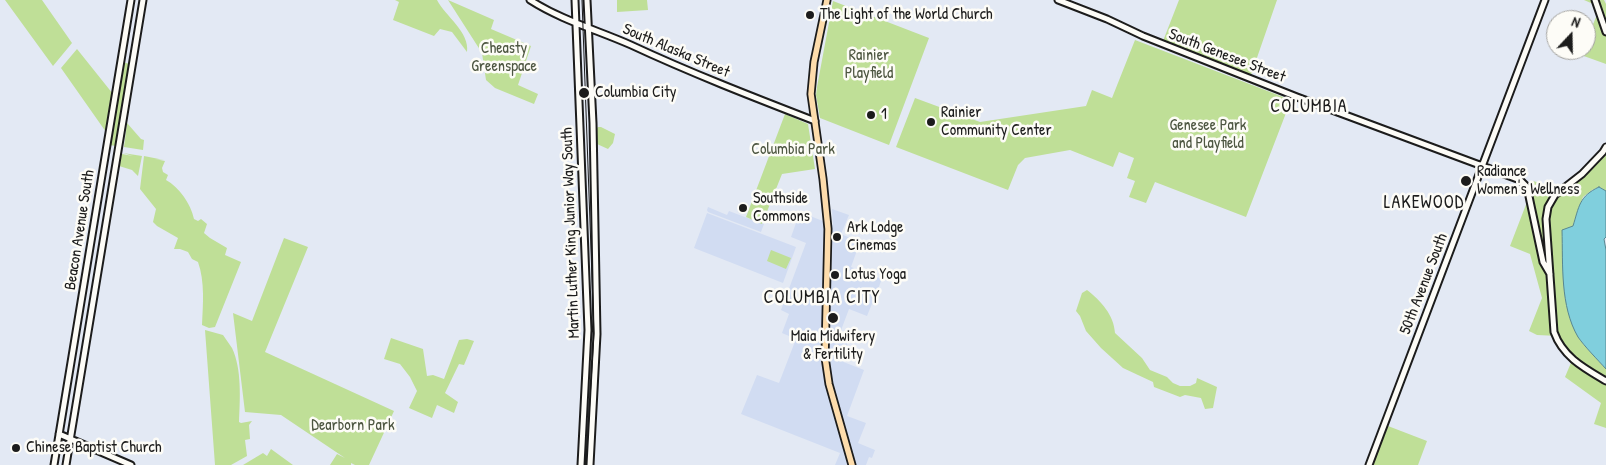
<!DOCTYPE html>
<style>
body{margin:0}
#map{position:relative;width:1606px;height:465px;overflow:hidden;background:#e3e9f4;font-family:"Patrick Hand",sans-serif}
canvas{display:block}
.north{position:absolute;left:1546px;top:10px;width:50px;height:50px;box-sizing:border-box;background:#fdfcf7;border:1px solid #a3a29f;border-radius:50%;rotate:21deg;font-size:14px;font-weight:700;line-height:20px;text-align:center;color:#1c1c1c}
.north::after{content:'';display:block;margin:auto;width:18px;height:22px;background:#1c1c1c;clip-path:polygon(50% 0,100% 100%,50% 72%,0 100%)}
</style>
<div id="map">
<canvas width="1606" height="465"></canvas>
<div class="north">N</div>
</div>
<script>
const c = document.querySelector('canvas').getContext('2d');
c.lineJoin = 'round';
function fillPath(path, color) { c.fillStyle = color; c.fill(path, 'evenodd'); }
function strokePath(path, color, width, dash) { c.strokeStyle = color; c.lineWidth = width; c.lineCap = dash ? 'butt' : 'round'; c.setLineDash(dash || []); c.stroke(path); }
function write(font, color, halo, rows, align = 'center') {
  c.font = font + ' "Patrick Hand",sans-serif'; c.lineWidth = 5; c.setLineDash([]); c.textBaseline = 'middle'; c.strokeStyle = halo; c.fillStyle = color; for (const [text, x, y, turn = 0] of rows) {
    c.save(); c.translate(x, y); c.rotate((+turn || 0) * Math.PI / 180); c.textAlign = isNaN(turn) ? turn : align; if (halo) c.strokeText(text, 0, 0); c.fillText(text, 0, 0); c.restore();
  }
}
const built = new Path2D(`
 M756 203 761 223 764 224 761 232 708 212 707 210 708 207 727 215 729 211 750 219Z
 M832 209 849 215 841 234 860 242 851 267 882 279 867 316 849 309 840 333 850 337 841 361 864 370 847 416 866 423 858 443 875 450 872 458 869 457 866 465H835L840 453 741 414 757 375 779 383 796 339 782 333 789 314 781 310 806 243 791 237 800 212 833 225Z
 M707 213 796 247 783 283 694 248Z`);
const green = new Path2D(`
 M5 0H42L72 43 53 66Z
 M395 0H437C445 16 470 32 467 52L452 32 440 29 434 36 393 20 399 2Z
 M448 0 494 20 491 29 531 46 518 85 538 94 534 104 495 88 486 80 482 53Z
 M617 0H647L648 10 617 12Z
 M1179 0H1277L1251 75 1163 41Z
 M1584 0H1604L1606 4V64L1581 55 1583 50H1586V42L1600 7Z
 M833 1 929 38 889 145 820 118 816 95 817 87Z
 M1135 40 1291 100 1246 217 1155 182 1146 203 1129 197 1135 181 1127 178 1134 158 1119 152 1113 167 1070 150 1025 158 1018 165 1008 190 896 147 915 98 980 122 1086 106 1092 90 1112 98Z
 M77 49 113 94 106 132 61 68Z
 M122 62 130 64 116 146 109 145Z
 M785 114 808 124 815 169 782 174 762 224 746 217Z
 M127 123 141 139 144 140 143 150 124 147Z
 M598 127H601L615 134 613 143 608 149 597 144 596 129Z
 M1606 151V191L1599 187 1592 190 1583 197 1573 226 1577 334 1584 345 1606 369V428L1594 424 1601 403 1565 377 1573 358 1558 336 1537 335 1529 331 1542 298 1530 254 1510 246 1532 189 1533 181 1563 190Z
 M123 153 142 156 138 176 132 170 119 166 122 154 133 156Z
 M144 156 164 160 155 159 165 161 162 168 163 172 168 175 166 180C179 187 191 204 194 219L198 221 201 219 207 224 204 233 210 238 227 248 225 255 241 262 215 327 209 328 202 325C203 304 205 282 198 262L192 259 188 252 180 249H174L178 238 157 226 153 222 156 209 140 189Z
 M284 238 308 247 265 352 394 411 369 465H355L351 463V465H330L337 454 345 458 281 415 245 412 233 313 252 321Z
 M771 250 791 258 786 269 767 261Z
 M1087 290C1101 301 1114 315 1115 333L1142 358 1150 370 1167 377 1173 383 1180 386H1190L1196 383 1197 378 1217 387 1213 408 1205 409 1201 398 1185 395 1180 397 1154 387 1153 382 1123 368 1101 348 1086 331 1080 316 1076 311 1082 293Z
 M205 330 223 335C226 339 229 344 232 348 242 369 240 399 239 422L241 423 252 421 249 425 250 439 245 440 247 456 231 465H215Z
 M391 338 423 349 427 376 433 375 444 379 459 340 467 339 474 341 464 365 459 364 445 393 458 402 454 413 437 405 432 418 409 408 417 391 410 377 400 364 384 359Z
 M1388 426 1427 441 1418 465H1373Z
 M271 449 293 465H243L263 453 267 456Z`);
const water = new Path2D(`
 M1599 187 1606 191V237L1604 239 1606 250V369C1597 359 1585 347 1578 337 1560 306 1563 265 1562 230L1573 226C1579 207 1579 196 1599 187Z`);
const secondary = new Path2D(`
 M530 0C561 20 597 30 631 45 691 73 753 97 815 121
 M575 0 588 330 581 465
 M587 0 593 123 597 334 590 465
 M1058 0 1107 19 1143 36 1297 97 1520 180 1527 187 1543 262 1550 274
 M1595 0 1606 32
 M1606 147 1603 152 1582 174 1555 195 1548 207 1546 219 1554 332C1563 357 1584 368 1606 381
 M59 434 131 465
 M54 465 131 0
 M66 465 143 0
 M1369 465 1545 0`);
const primary = new Path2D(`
 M827 0 814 62 811 94 823 179 828 229 825 357 829 384 852 465`);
const tram = new Path2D(`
 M582 0 594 333 586 465`);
const markers = [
 [810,15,5,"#1c1c1c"],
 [584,93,6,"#1c1c1c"],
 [871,115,5,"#1c1c1c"],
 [931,122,5,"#1c1c1c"],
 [1466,181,6,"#1c1c1c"],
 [743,208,5,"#1c1c1c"],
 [837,237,5,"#1c1c1c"],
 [835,275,5,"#1c1c1c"],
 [833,318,6,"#1c1c1c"],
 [16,448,5,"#1c1c1c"]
];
const poiNames = [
 ["The Light of the World Church",820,15],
 ["Columbia City",595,93],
 ["Rainier",941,113],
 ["Community Center",941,131],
 ["1",881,115],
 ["Radiance",1477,172],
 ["Women's Wellness",1477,190],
 ["Southside",753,199],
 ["Commons",753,217],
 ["Ark Lodge",847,228],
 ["Cinemas",847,246],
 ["Lotus Yoga",845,275],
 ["Maia Midwifery",833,337,"center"],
 ["& Fertility",833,355,"center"],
 ["Chinese Baptist Church",26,448]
];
const parkNames = [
 ["Cheasty",504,49],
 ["Greenspace",504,67],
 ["Rainier",869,56],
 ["Playfield",869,74],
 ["Genesee Park",1208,126],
 ["and Playfield",1208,144],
 ["Columbia Park",793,150],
 ["Dearborn Park",353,426]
];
const streetNames = [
 ["South Alaska Street",676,51,23],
 ["South Genesee Street",1227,56,21],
 ["Beacon Avenue South",80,230,-81],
 ["Martin Luther King Junior Way South",571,233,-92],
 ["50th Avenue South",1424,284,-69]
];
const neighbourhoodNames = [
 ["COLUMBIA",1309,107],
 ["LAKEWOOD",1424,203],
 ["COLUMBIA CITY",822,298]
];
fillPath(built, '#d1dcf2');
fillPath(green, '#bfdf97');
fillPath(water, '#80cfdd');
strokePath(water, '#588790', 1);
strokePath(secondary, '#1c1c1c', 9);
strokePath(primary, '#1c1c1c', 9);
strokePath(secondary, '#fdfcf7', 5);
strokePath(primary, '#fddcac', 5.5);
strokePath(tram, '#1c1c1c', 1);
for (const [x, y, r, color] of markers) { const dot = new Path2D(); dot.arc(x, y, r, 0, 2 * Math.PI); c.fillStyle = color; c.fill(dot); strokePath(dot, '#fdfcf7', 2); }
write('16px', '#1c1c1c', '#fdfcf7', poiNames, 'left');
write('16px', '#4d5641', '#fdfcf7', parkNames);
write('16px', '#1c1c1c', '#fdfcf7', streetNames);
c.letterSpacing = '1px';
write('18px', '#1c1c1c', '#fdfcf7', neighbourhoodNames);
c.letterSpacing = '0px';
</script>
